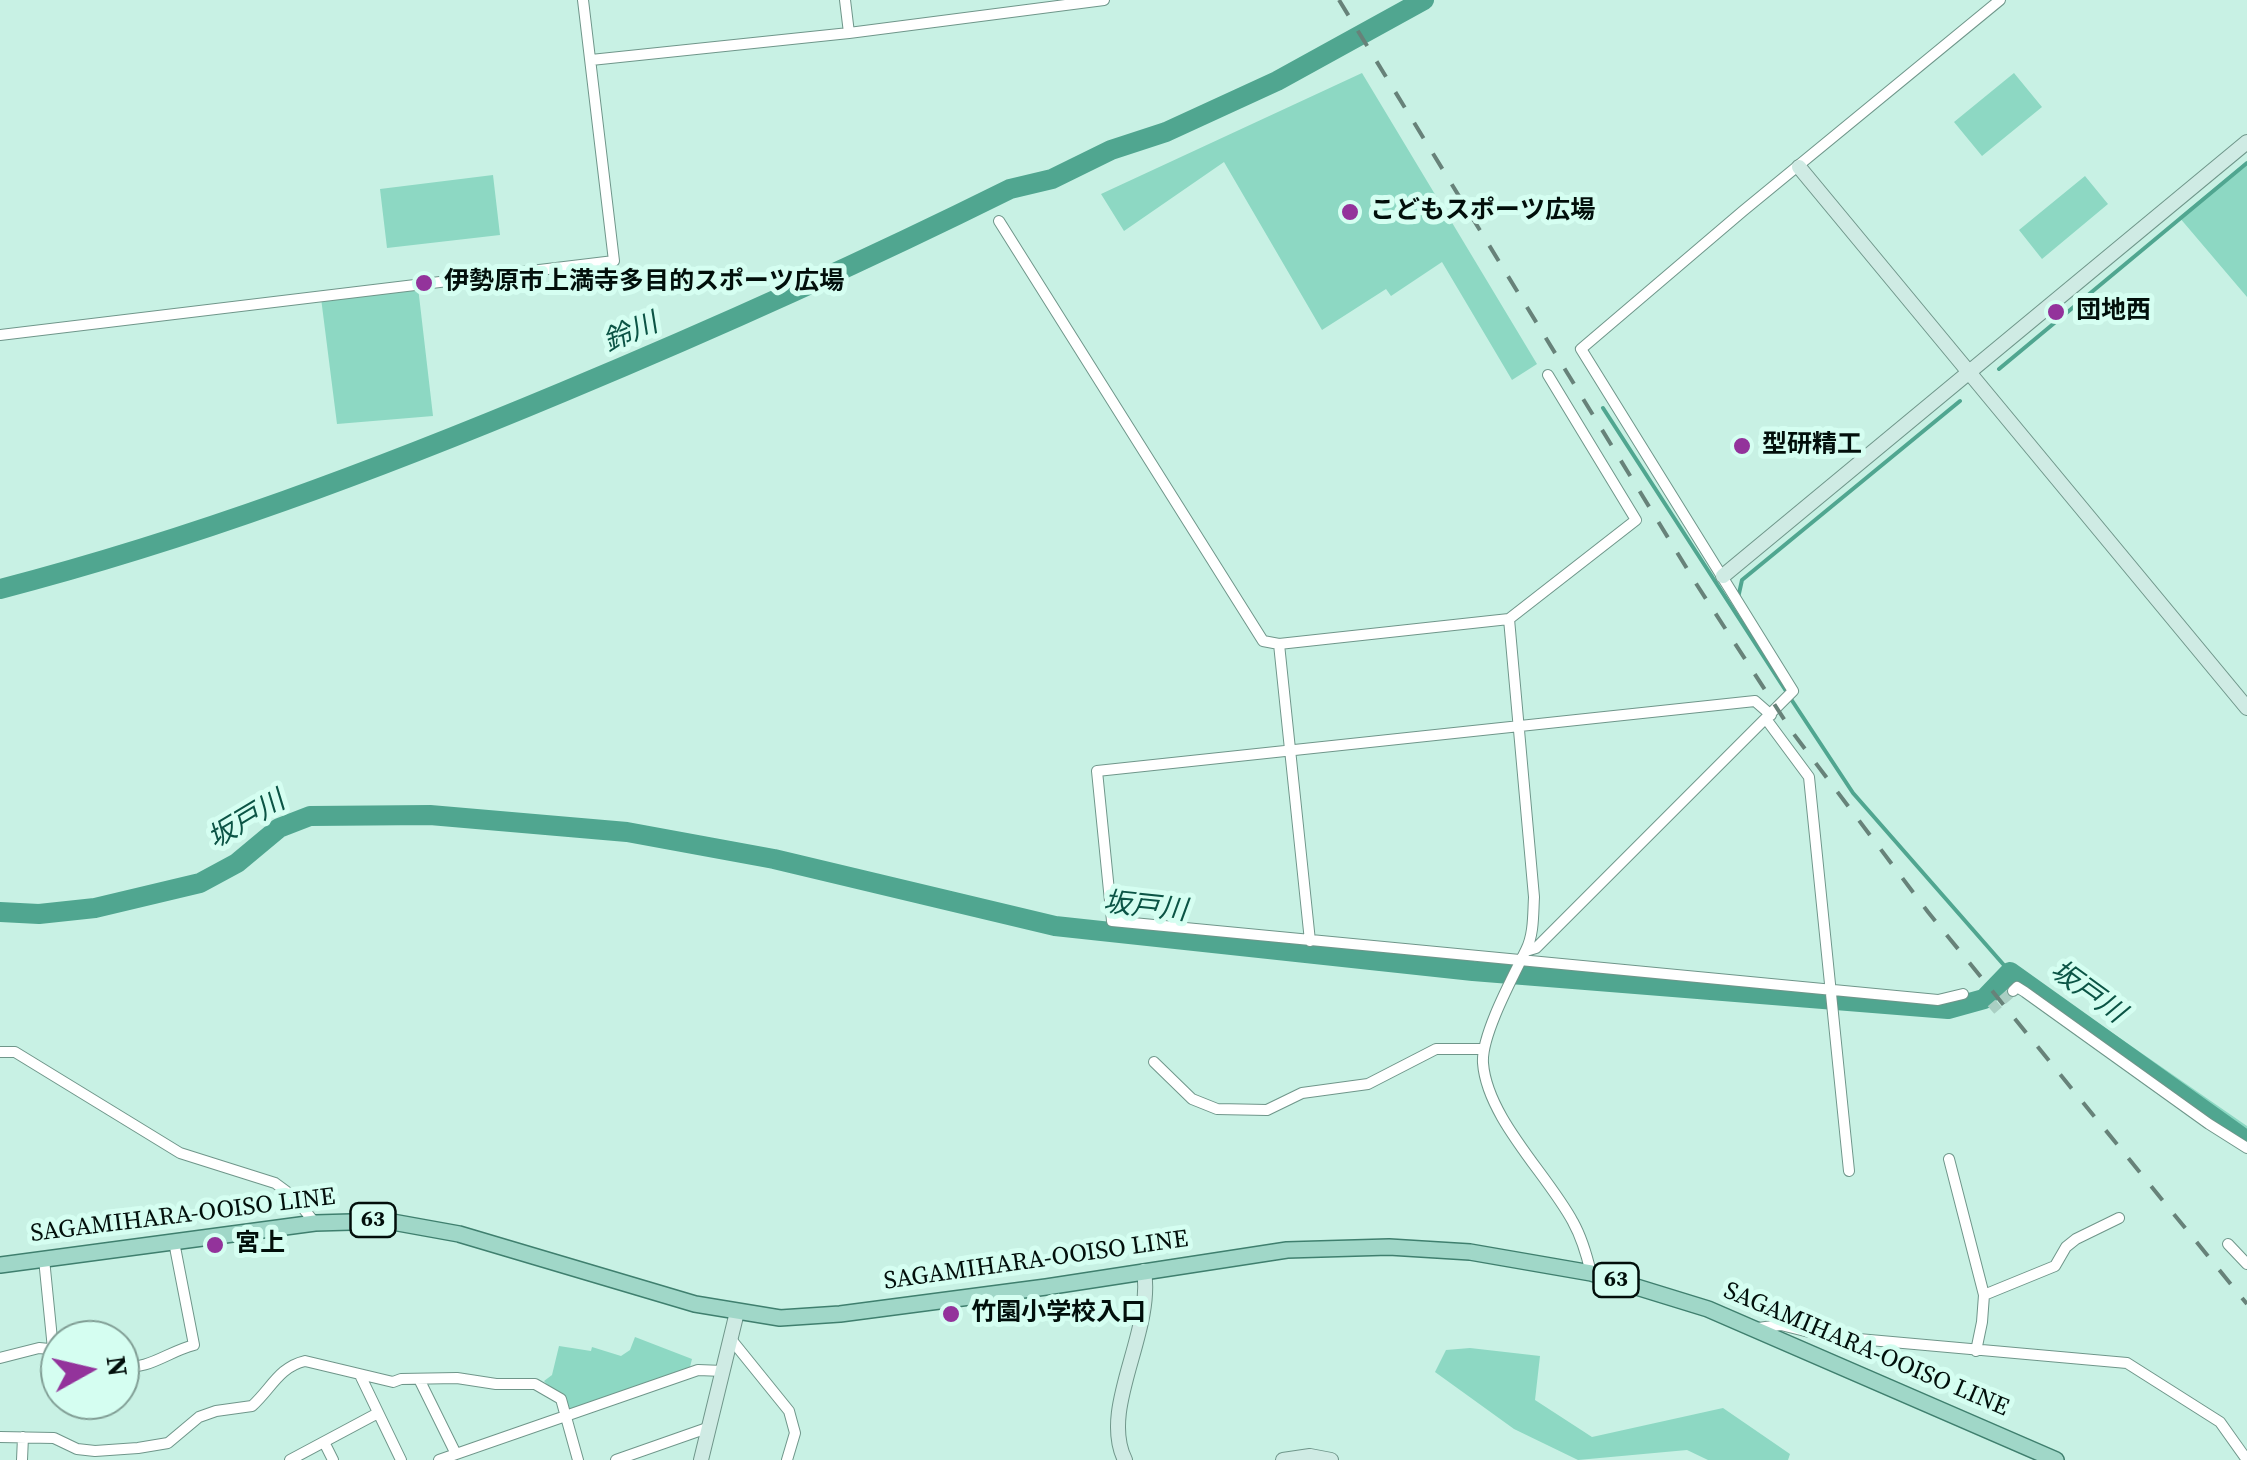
<!DOCTYPE html>
<meta charset="utf-8">
<style>
body{margin:0}
#map{position:relative;width:2247px;height:1460px;overflow:hidden;background:#c8f1e4;font-family:"Source Serif 4",serif}
canvas{display:block}
.north{position:absolute;left:40px;top:1320px;width:100px;height:100px;box-sizing:border-box;background:#d5fef1;border:2px solid #819e95;border-radius:50%;rotate:82deg;font-size:28px;font-weight:700;line-height:40px;text-align:center;color:#020f0b}
.north::after{content:'';display:block;margin:auto;width:35px;height:45px;background:#93339b;clip-path:polygon(50% 0,100% 100%,50% 72%,0 100%)}
</style>
<div id="map">
<canvas width="2247" height="1460"></canvas>
<div class="north">N</div>
</div>
<script>
const c = document.querySelector('canvas').getContext('2d');
c.lineJoin = 'round';
function fillPath(path, color) { c.fillStyle = color; c.fill(path, 'evenodd'); }
function strokePath(path, color, width, dash) { c.strokeStyle = color; c.lineWidth = width; c.lineCap = dash ? 'butt' : 'round'; c.setLineDash(dash || []); c.stroke(path); }
function write(font, color, halo, rows, align = 'center') {
  c.font = font + ' "Source Serif 4","Noto Sans JP",serif'; c.lineWidth = 10; c.setLineDash([]); c.textBaseline = 'middle'; c.strokeStyle = halo; c.fillStyle = color; for (const [text, x, y, turn = 0] of rows) {
    c.save(); c.translate(x, y); c.rotate((+turn || 0) * Math.PI / 180); c.textAlign = isNaN(turn) ? turn : align; if (halo) c.strokeText(text, 0, 0); c.fillText(text, 0, 0); c.restore();
  }
}
const green = new Path2D(`
 M1362 73 1537 364 1512 380 1442 262 1391 296 1386 289 1322 330 1224 162 1124 231 1101 194Z
 M2014 73 2042 107 1982 156 1954 122Z
 M2247 161V297L2179 217Z
 M493 175 500 235 387 248 380 189Z
 M2085 176 2108 204 2042 259 2019 230Z
 M418 287 433 416 337 424 321 298Z
 M2017 967 2247 1126V1138L2013 972Z
 M635 1337 692 1359 690 1367 569 1410 544 1381 552 1375 559 1346 591 1351 592 1347 621 1356 630 1350Z
 M1470 1348 1540 1356 1535 1400 1592 1437 1723 1408 1790 1454 1788 1460H1708L1687 1450 1578 1460 1514 1429 1435 1372 1446 1350Z`);
const stream = new Path2D(`
 M1999 369 2247 163
 M1603 408 1786 691
 M1738 598 1742 580 1960 401
 M1791 699 1853 793 2010 972`);
const river = new Path2D(`
 M0 589C193 539 379 469 563 392 714 329 863 262 1010 189L1052 179 1111 150 1166 132 1277 81 1424 0
 M0 912 39 914 95 908 200 883 237 863 279 828 310 816 430 815 627 832 774 859 1055 926 1473 971 1948 1009 1984 999 2010 972 2247 1141`);
const streetTunnel = new Path2D(`
 M1991 1010 2013 991`);
const street = new Path2D(`
 M845 0 849 33
 M591 60 849 33 1104 0
 M999 221 1263 641 1279 644 1509 619 1534 897C1533 914 1534 934 1526 950 1514 975 1481 1035 1483 1063 1487 1118 1548 1175 1573 1222 1582 1238 1587 1256 1591 1273
 M0 335 614 261 583 0
 M1509 619 1636 520 1548 375
 M1279 644 1310 941
 M1771 715 1755 701 1097 771 1112 921 1938 1000 1963 994
 M1766 719 1809 777 1849 1171
 M1526 951 1536 948 1793 691 1581 349 1743 211 2000 0
 M2013 991 2017 987 2025 992 2209 1124 2247 1148
 M0 1052H15L180 1153 275 1183 294 1197 315 1223
 M1154 1062 1192 1099 1217 1109 1267 1110 1302 1093 1368 1084 1436 1049H1484
 M1949 1159 1984 1295 1982 1322 1976 1351
 M2228 1244 2247 1264
 M44 1259 53 1349
 M1984 1295 2055 1266 2066 1247 2076 1239 2119 1218
 M1758 1328 1781 1325 1825 1336 2127 1363 2220 1422 2247 1460
 M730 1338 789 1411 795 1433 787 1460
 M0 1358 39 1348 59 1350
 M120 1367C149 1370 167 1352 194 1345L174 1242
 M361 1377 401 1460
 M419 1379 456 1454
 M0 1437 54 1438 77 1449 95 1451 138 1448 168 1443 199 1417 216 1411 252 1406C271 1389 279 1367 305 1361L393 1382 401 1379 457 1378 496 1384H535L561 1399 578 1460
 M324 1442 333 1460
 M22 1460 23 1437
 M290 1460 378 1413
 M439 1460 698 1370 723 1371
 M616 1460 710 1427`);
const secondary = new Path2D(`
 M1799 167 2247 708
 M1723 576 2247 142
 M701 1460 737 1312
 M1125 1460C1099 1408 1154 1333 1144 1271
 M1283 1460 1310 1456 1331 1460`);
const primary = new Path2D(`
 M0 1265 315 1223 387 1221 459 1234 695 1304 780 1318 840 1314 1046 1287 1287 1250 1389 1247 1470 1252 1591 1273 1708 1309 2056 1460`);
const rail = new Path2D(`
 M1339 0 1697 585 1793 733 1928 912 2247 1304`);
const markers = [
 [1350,212,10,"#93339b"],
 [424,283,10,"#93339b"],
 [2056,312,10,"#93339b"],
 [1742,446,10,"#93339b"],
 [215,1245,10,"#93339b"],
 [951,1314,10,"#93339b"]
];
const shields = [
 [373,1220,45],
 [1616,1280,45]
];
const shieldNames = [
 ["63",373,1220],
 ["63",1616,1280]
];
const poiNames = [
 ["こどもスポーツ広場",1370,212],
 ["伊勢原市上満寺多目的スポーツ広場",444,283],
 ["団地西",2076,312],
 ["型研精工",1762,446],
 ["宮上",235,1245],
 ["竹園小学校入口",971,1314]
];
const streetNames = [
 ["SAGAMIHARA-OOISO LINE",183,1216,-7],
 ["SAGAMIHARA-OOISO LINE",1036,1261,-8],
 ["SAGAMIHARA-OOISO LINE",1866,1350,23]
];
const waterNames = [
 ["鈴川",631,334,-23],
 ["坂戸川",247,821,-31],
 ["坂戸川",1145,908,6],
 ["坂戸川",2087,993,36]
];
fillPath(green, '#8dd8c3');
strokePath(stream, '#50a690', 4);
strokePath(river, '#50a690', 20);
strokePath(streetTunnel, '#aacfc3', 10, [10, 5]);
strokePath(street, '#6f968a', 12);
strokePath(secondary, '#6f968a', 16);
strokePath(primary, '#3f7f6e', 18);
strokePath(street, '#fff', 10);
strokePath(secondary, '#cfebe4', 14);
strokePath(primary, '#a0d7c8', 15);
strokePath(rail, '#678279', 4, [18, 18]);
for (const [x, y, r, color] of markers) { const dot = new Path2D(); dot.arc(x, y, r, 0, 2 * Math.PI); c.fillStyle = color; c.fill(dot); strokePath(dot, '#d5fef1', 4); }
for (const [x, y, w] of shields) { const box = new Path2D(); box.roundRect(x - w / 2, y - 17, w, 34, 8); c.fillStyle = '#d5fef1'; c.fill(box); strokePath(box, '#020f0b', 2.5); }
write('bold 22px', '#020f0b', null, shieldNames);
write('bold 25px', '#020f0b', '#d5fef1', poiNames, 'left');
write('25px', '#020f0b', '#d5fef1', streetNames);
write('italic 28px', '#0b5445', '#d5fef1', waterNames);
</script>
